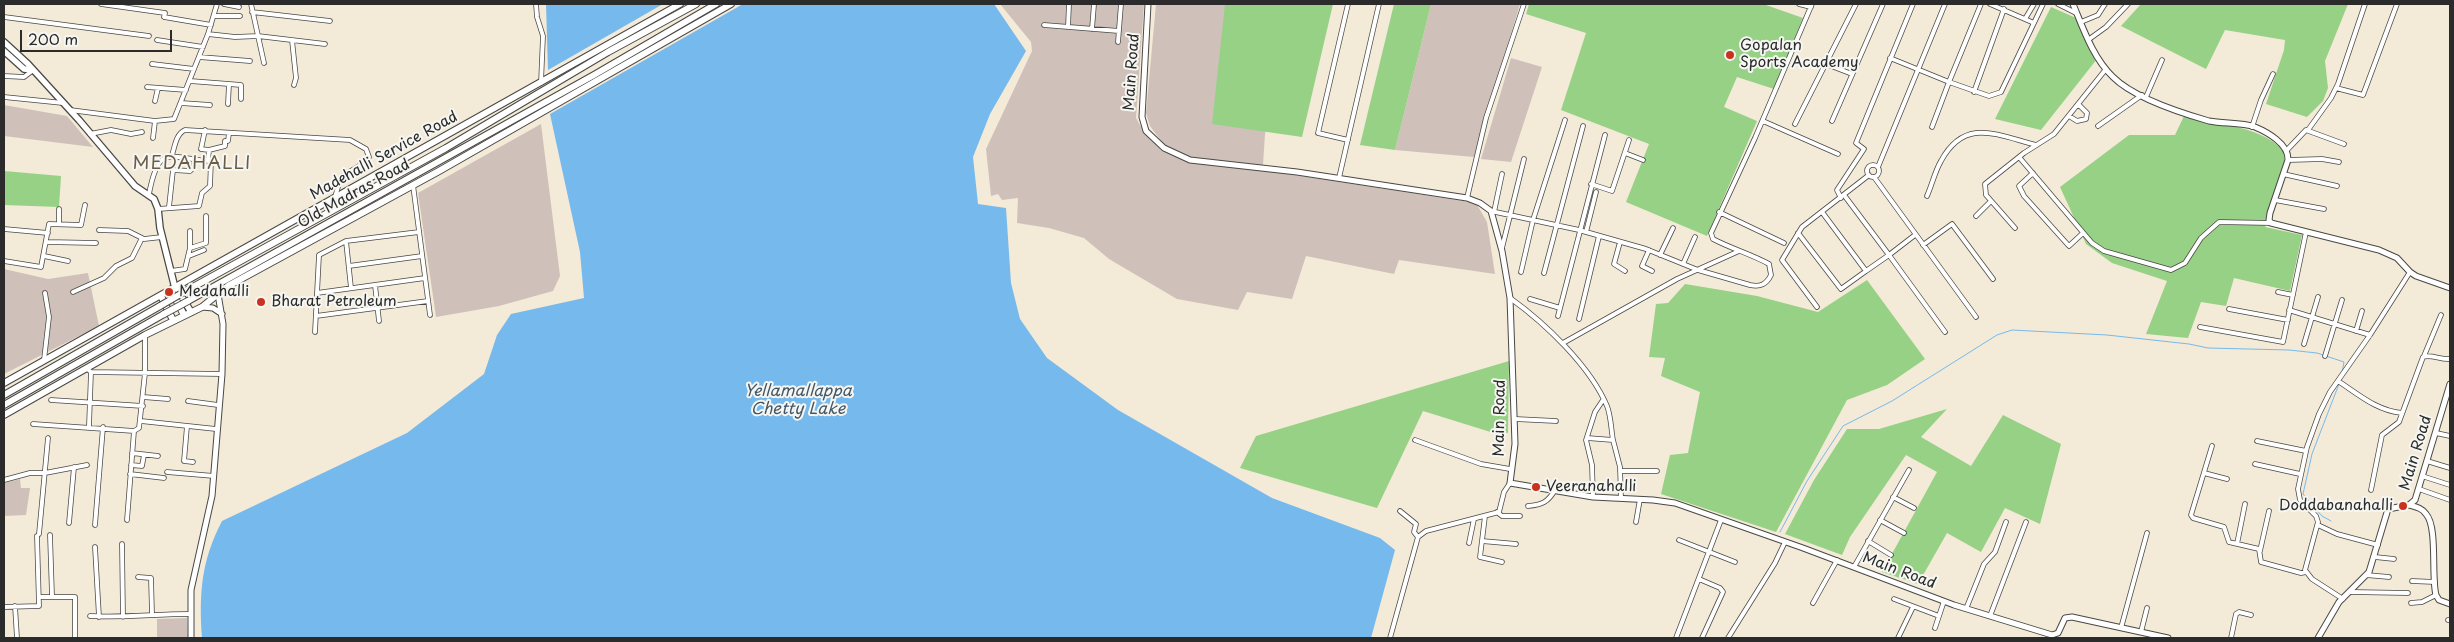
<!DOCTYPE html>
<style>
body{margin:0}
#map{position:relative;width:2454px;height:642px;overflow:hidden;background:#f3ead8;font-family:"Playpen Sans",sans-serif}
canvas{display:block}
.frame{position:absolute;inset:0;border:5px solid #2b2b2b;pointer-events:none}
.scale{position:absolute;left:20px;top:30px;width:152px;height:22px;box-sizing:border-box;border:2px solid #2b2b2b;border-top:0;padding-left:6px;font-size:15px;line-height:18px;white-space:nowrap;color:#2b2b2b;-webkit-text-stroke:4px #f6f6f2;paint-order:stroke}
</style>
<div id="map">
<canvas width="2454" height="642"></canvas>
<div class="frame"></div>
<div class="scale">200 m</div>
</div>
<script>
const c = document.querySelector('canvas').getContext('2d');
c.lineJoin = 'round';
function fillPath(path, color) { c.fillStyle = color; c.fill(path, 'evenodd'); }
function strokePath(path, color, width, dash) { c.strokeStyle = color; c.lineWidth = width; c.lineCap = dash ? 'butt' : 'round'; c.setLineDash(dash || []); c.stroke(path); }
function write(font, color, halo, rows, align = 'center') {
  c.font = font + ' "Playpen Sans",sans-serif'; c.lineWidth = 4; c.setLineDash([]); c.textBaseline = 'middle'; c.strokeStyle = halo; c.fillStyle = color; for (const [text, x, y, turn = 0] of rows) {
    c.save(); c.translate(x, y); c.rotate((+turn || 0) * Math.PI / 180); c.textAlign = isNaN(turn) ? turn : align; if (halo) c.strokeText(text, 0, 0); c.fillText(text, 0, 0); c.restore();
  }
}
const industrial = new Path2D(`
 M1000 4H1144L1136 118 1144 132 1161 150 1190 163 1282 173 1476 203 1487 222 1495 274 1399 260 1394 274 1306 256 1292 299 1247 292 1238 310 1177 299 1109 259 1084 238 1049 228 1017 223 1018 198 1002 200 998 194 991 196 986 149 1032 51 1031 42Z
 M1156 4H1291L1265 134 1263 165 1189 157 1164 145 1150 126 1146 113Z
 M1431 4H1520L1474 157 1395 150Z
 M1511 58 1542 67 1511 162 1481 159Z
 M4 105 67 116 93 147 4 136Z
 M541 124 560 276 553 291 499 306 436 317 418 193Z
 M4 269 48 279 88 273 99 326 4 374Z
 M20 479 21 488H30L26 515 4 516V483Z
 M187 618 188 638H157V619Z`);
const green = new Path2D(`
 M1225 4H1333L1302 137 1212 124Z
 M1394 4H1431L1395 150 1360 145Z
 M1529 4H1763L1803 18 1774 89 1737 77 1724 107 1757 121 1707 236 1626 202 1649 144 1561 110 1586 33 1526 14Z
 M2141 4H2348L2325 61 2328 88 2323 101 2307 117 2266 104 2284 50 2285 40 2225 30 2206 69 2121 26Z
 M2051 7 2076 18 2097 59 2041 130 1995 119Z
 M2184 116C2214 123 2269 127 2286 155L2265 227 2302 235 2290 291 2234 278 2226 306 2201 302 2188 338 2146 334 2167 281 2112 263 2086 244 2060 187 2129 135H2175Z
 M4 171 61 176 59 207 4 205Z
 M1867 280 1925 359 1887 385 1847 400 1776 532 1661 494 1670 455 1688 453 1700 392 1661 376 1665 358 1649 357 1656 304 1668 303 1685 284 1757 296 1818 312Z
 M1509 361 1508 433 1498 431 1497 434 1423 411 1377 508 1240 468 1256 436Z
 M1947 409 1921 437 1971 466 2003 415 2061 444 2040 524 2005 508 1981 552 1947 533 1918 584 1882 572 1937 472 1906 455 1850 537 1842 555 1785 534 1814 480 1847 429H1879Z`);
const water = new Path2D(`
 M546 4H663L548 70Z
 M743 4H994L1026 51 990 114 973 157 978 204 1006 208 1011 283 1020 319 1047 358 1118 410 1272 498 1380 538 1395 550 1371 638H202C199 594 201 561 222 521L407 433 484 374 497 335 511 314 584 298 580 252 550 114Z`);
const stream = new Path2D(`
 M2331 521 2322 516 2303 494 2312 454 2339 384
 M1780 532 1807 481 1843 426 1892 401 1997 335 2012 330 2107 335 2189 344 2208 348 2289 350 2317 353 2344 362 2342 373`);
const minor = new Path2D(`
 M101 4 165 13 164 17 211 25
 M224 4 239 7
 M251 4 264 63
 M536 4 537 17 543 36 541 83
 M1799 4 1811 7
 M1990 4 2034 23
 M2058 4 2076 13
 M252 12 330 21
 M214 16H240
 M4 17 149 36
 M2025 19 2034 4
 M2081 22 2098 15 2105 4
 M1044 25 1119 31
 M1068 27 1069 4
 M1092 29 1094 4
 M208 34 235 37 258 36 325 44
 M157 40 203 47
 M292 40 296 78 294 85
 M2088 40 2106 27 2128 4
 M1118 42 1121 4
 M199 57 250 61
 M1890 58 1949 82 1981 4
 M152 64 194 69
 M1826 64 1852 74
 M4 76 24 77 32 71
 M190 81 229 84 228 104
 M229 84 241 85V99
 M147 87 186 90
 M2336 88 2363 95 2397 4
 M1974 92 2004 9
 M4 97 63 103
 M2146 97 2162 60
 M155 101 158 88
 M181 103 210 105
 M70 110 155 121 174 119 208 34 217 4
 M2069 116 2077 121 2086 119 2087 113 2078 104
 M1763 121 1838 154
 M1832 121 1883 4
 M1795 124 1856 4
 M2098 126 2142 95
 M1932 127 1949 82 1989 96 2001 92 2043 4
 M2252 127 2261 100 2273 74
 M205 130 201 149 209 150 208 161
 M2308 130 2331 98 2338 84 2365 4
 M90 134 111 130 131 134 142 132
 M153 138 155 121
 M1348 140 1318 133 1348 4
 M209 150 225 146V141H228L229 133
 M2287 150 2306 130 2344 144
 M1625 153 1643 160
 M172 155C175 146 176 134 185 130L350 140 366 149 369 157 367 161 341 177 335 197
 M2019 157 2092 243 2104 251 2171 270 2185 263 2201 238 2219 222 2271 223
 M2288 160 2322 159 2339 162
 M1867 171a6 6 0 1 1 12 0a6 6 0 1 1-12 0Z
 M1878 167 1945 4
 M2033 173 2019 186 2024 196 2069 246 2083 233
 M2283 174 2337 186
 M1874 177 1976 317
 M1339 178 1379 4
 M1591 184 1612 191 1629 140
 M413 185 430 315
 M149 194C159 141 170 159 211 161L210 186 202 193 199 206 158 209
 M1844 195 1889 255 1915 235
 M1927 196C1932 185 1935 171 1941 161 1965 117 1997 135 2036 145
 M1467 198 1486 118 1524 4
 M1841 198 1837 190 1864 149 1856 143 1913 4
 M2275 200 2324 209
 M169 207 173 170 190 171 194 167 195 159
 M59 209V224
 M1491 211 1579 230 1646 249 1698 270 1750 285C1760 287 1766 285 1771 275L1769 264C1751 254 1732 249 1713 239L1711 233 1755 138 1812 4
 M1494 212 1502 174
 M1719 212 1784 243
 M1976 216 1991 201
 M2015 228 1986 195 1985 184 2024 153 2054 134 2106 69
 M4 229 48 233
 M99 230 128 231 144 239 162 237
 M190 231V248
 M1586 232 1596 192
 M1798 233 1841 289 1866 271 1822 212
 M346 241 351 288
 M47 242 96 243
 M1620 242 1614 264 1625 271
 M1923 245 1952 224 1993 279
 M1502 248 1524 159
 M1649 250 1642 266 1652 271
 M1660 255 1673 228
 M44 256 68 261
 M189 256 204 250
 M4 261 41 267 49 224 81 225 85 205
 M1683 264 1695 237
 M349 266 422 256
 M171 271 185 269 190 248 206 243V216
 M1866 271 1889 255 1945 332
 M1521 272 1533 220 1565 120
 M1544 273 1583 126
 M375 285 379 321
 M73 292 104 278 116 266 132 258 142 238
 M2278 292 2293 295
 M317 293 425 278
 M1510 298C1545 323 1590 366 1607 406 1611 416 1611 429 1613 440
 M1530 299 1560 308
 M1817 307 1782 260 1802 227 1869 175
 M2229 309 2288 320
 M2289 310 2370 335
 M316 316 428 301
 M1558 316 1605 135
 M1579 319 1599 236
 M2200 327 2283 342 2306 232
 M2356 331 2362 311
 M315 332 319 255 346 241 419 232
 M1563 343 1677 279 1739 251
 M2304 344 2318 297
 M2325 356 2342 300
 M2424 356 2441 315
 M44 360 49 317 45 293
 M86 368 91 372 222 374
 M2338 381C2358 394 2377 411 2402 413
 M143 397 168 399
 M51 400 143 406
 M188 401 218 405
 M1515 419 1556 421
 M141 421 216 429
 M33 424 134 431 139 428 145 373V336
 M89 426 91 372
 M187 426 184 461 193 462
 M2436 433 2450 436
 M1587 438 1613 440 1620 467 1621 498
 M1415 440 1481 464 1510 469
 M2257 441 2306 451
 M2212 446 2191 515 2193 518 2224 527 2229 542 2259 549 2261 562 2301 573 2306 572
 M132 453 158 456
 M2427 461 2450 468
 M2255 464 2300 474
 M131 465 142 466 144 455
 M1620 471H1657
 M167 472 214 476
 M2204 473 2227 479
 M130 474 164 478
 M2422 476 2450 485
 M4 480 30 473H45L87 465
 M2419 489 2450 500
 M2371 490 2382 435 2399 422 2423 357C2431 354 2441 360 2450 359
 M1593 497 1592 465 1586 440 1595 412 1603 400
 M1893 497 1914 508
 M1528 506C1542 505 1548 502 1555 490
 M1400 511 1416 524 1414 532 1418 537
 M1497 512 1502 516H1520
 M1485 516 1480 557 1502 562
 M127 520 134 431
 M1880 520 1904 533
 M1636 522 1640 499
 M69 523 74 467
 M95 525 103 427
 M2318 525 2337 534 2378 545
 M39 534 48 438
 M50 535 52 596
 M1679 540 1735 562
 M1482 541 1516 544
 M1868 541 1891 555
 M1469 543 1474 519
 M122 544 123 617
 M2237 544 2245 504
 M95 547 99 617
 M2260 551 2269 511
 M2375 557 2394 559
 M1854 567 1909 470
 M2366 575 2389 577
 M138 577 151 578 152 614
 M1699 579 1720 588 1723 592 1702 638
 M2412 581 2435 582
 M2351 592 2408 593
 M39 597H75V638
 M1894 599 1939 616
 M2343 599 2312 579 2305 570 2318 522 2316 516 2300 500 2298 489 2307 447 2319 414 2330 392 2370 335 2410 272
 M1813 603 1837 560
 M2411 603 2422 602 2436 595
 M15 606 17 638
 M4 607 39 606 37 536
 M1966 609 1984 564 1995 552 2006 522
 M90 616C123 618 156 614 190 614
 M1990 616 2026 522
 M2448 620H2450
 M1935 628 1944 601
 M2121 628 2147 533
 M2141 632 2147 608
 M1390 638 1418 537 1426 531 1499 512 1504 492 1510 483
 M1676 638 1721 520
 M1728 638 1775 563 1785 542
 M1898 638 1913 607
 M2231 638 2236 614 2239 612 2251 615`);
const tertiary = new Path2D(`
 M1148 4 1142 117 1146 131 1164 148 1190 160 1297 172 1467 198 1480 203 1491 211 1502 251 1510 298 1515 444 1510 483 1593 497 1653 500 1675 503 1803 548 1954 605 2052 635 2058 633 2065 618 2072 617 2168 638
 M2073 4C2083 28 2093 58 2113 77 2134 98 2181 113 2209 121 2224 124 2241 122 2255 127 2267 132 2289 144 2288 160L2270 213 2269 220 2271 223 2379 250 2397 258 2410 272 2416 276 2450 288
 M202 307 213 308 222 314
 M2409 505C2416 507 2422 508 2426 514 2438 527 2431 577 2436 595L2439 600 2450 604
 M191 638V590L212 496 222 374 223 324 218 294
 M2318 638 2339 602 2369 572 2388 509 2409 505 2415 500 2450 384`);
const secondary = new Path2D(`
 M4 42 28 64 79 120 135 186 154 199 158 209 160 228 174 284 191 312
 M4 51 24 69 32 70`);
const primary = new Path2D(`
 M171 290 184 315
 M161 296 173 320
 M4 383 680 4
 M4 415 145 335 202 307 228 286 439 171 731 4`);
const trunk = new Path2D(`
 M184 292 446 148 608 52 696 4
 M188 301 594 75 716 4
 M4 395 160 306
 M4 405 164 314`);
const trunkBridge = new Path2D(`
 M160 306 184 292
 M164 314 188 301`);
const markers = [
 [1730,55,5,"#c8321e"],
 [169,292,5,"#c8321e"],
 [261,302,5,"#c8321e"],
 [1536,487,5,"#c8321e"],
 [2403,506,5,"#c8321e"]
];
const poiNames = [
 ["Gopalan",1740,46],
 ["Sports Academy",1740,63],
 ["Medahalli",179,292],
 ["Bharat Petroleum",271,302],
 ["Veeranahalli",1546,487],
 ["Doddabanahalli",2393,506,"right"]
];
const streetNames = [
 ["Main Road",1132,72,-86],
 ["Madehalli Service Road",384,156,-29],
 ["Old Madras Road",354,194,-29],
 ["Main Road",1500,418,-89],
 ["Main Road",2416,453,-73],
 ["Main Road",1899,571,21]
];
const waterNames = [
 ["Yellamallappa",798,392],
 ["Chetty Lake",798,410]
];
const quarterNames = [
 ["MEDAHALLI",192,164]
];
fillPath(industrial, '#cfc1ba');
fillPath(green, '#96d185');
fillPath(water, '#76b9ec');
strokePath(stream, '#76b9ec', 1);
strokePath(minor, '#494845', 5.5);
strokePath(tertiary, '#494845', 7);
strokePath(secondary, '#494845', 8);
strokePath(primary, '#494845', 8);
strokePath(trunk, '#494845', 8);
strokePath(minor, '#fff', 4);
strokePath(tertiary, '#fff', 5);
strokePath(secondary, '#fff', 5.5);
strokePath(primary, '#fff', 6);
strokePath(trunk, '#fff', 6);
strokePath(trunkBridge, '#494845', 8, []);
strokePath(trunkBridge, '#fff', 6);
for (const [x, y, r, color] of markers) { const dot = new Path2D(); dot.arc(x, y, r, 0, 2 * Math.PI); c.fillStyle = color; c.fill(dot); strokePath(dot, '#f6f6f2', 2); }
write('15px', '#2b2b2b', '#f6f6f2', poiNames, 'left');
write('15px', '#2b2b2b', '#f6f6f2', streetNames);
write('italic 16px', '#425665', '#f6f6f2', waterNames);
c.letterSpacing = '1px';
write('18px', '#6c5c46', '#f6f6f2', quarterNames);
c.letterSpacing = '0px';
</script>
